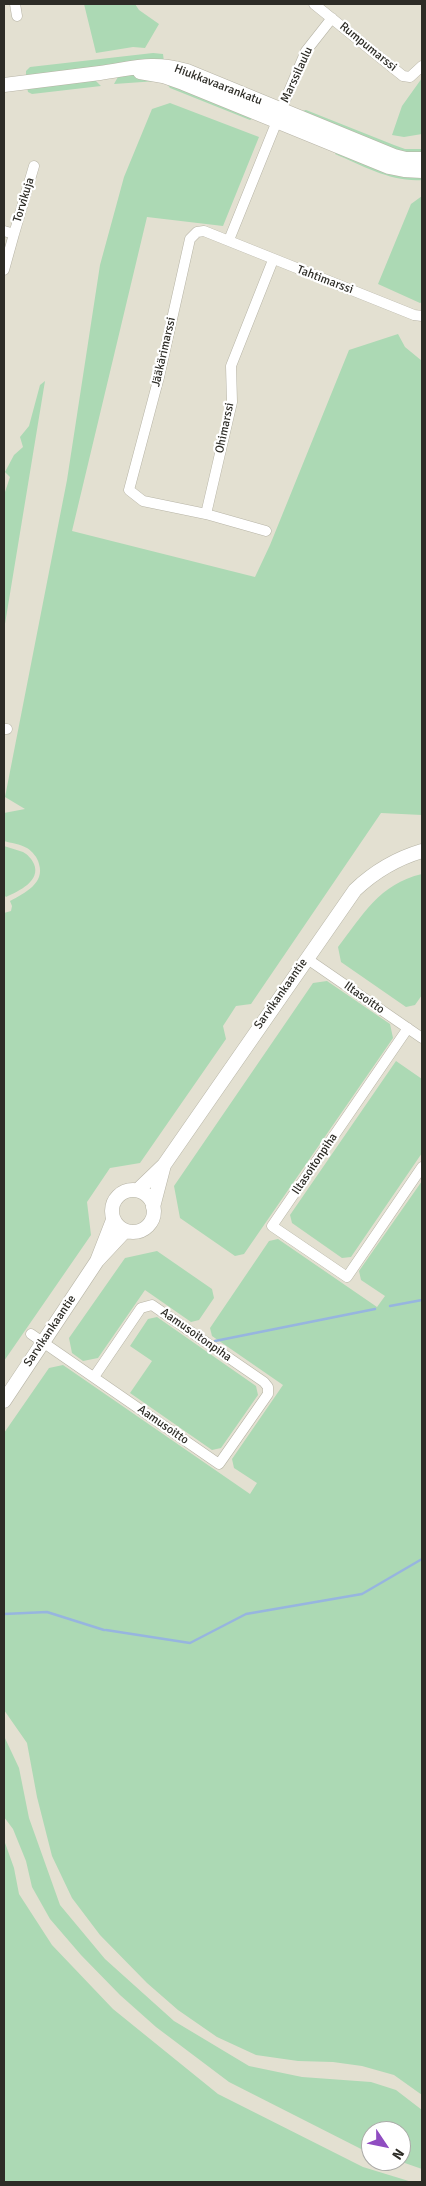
<!DOCTYPE html>
<meta charset="utf-8">
<style>
body{margin:0}
#map{position:relative;width:426px;height:2186px;overflow:hidden;background:#e3e0d1;font-family:Signika,sans-serif}
canvas{display:block}
.frame{position:absolute;inset:0;border:5px solid #2d2c26;pointer-events:none}
.north{position:absolute;left:361px;top:2121px;width:50px;height:50px;box-sizing:border-box;background:#fff;border:1px solid #ababa8;border-radius:50%;rotate:124deg;font-size:14px;font-weight:700;line-height:20px;text-align:center;color:#2d2c26}
.north::after{content:'';display:block;margin:auto;width:18px;height:22px;background:#904dc1;clip-path:polygon(50% 0,100% 100%,50% 72%,0 100%)}
</style>
<div id="map">
<canvas width="426" height="2186"></canvas>
<div class="frame"></div>
<div class="north">N</div>
</div>
<script>
const c = document.querySelector('canvas').getContext('2d');
c.lineJoin = 'round';
function fillPath(path, color) { c.fillStyle = color; c.fill(path, 'evenodd'); }
function strokePath(path, color, width, dash) { c.strokeStyle = color; c.lineWidth = width; c.lineCap = dash ? 'butt' : 'round'; c.setLineDash(dash || []); c.stroke(path); }
function write(font, color, halo, rows, align = 'center') {
  c.font = font + ' Signika,sans-serif'; c.lineWidth = 4.5; c.setLineDash([]); c.textBaseline = 'middle'; c.strokeStyle = halo; c.fillStyle = color; for (const [text, x, y, turn = 0] of rows) {
    c.save(); c.translate(x, y); c.rotate((+turn || 0) * Math.PI / 180); c.textAlign = isNaN(turn) ? turn : align; if (halo) c.strokeText(text, 0, 0); c.fillText(text, 0, 0); c.restore();
  }
}
const green = new Path2D(`
 M84 4H135L139 10 159 24 145 48 133 47 96 53Z
 M153 53 163 54 164 62 26 77V71L30 67Z
 M129 74H137L157 81 114 84 119 75Z
 M422 78V134L404 137 392 135 402 106Z
 M94 79 101 86 32 94 28 92 27 87Z
 M166 83 254 118 250 120 170 88Z
 M170 103 259 137 223 226 147 217 72 531 255 577 270 545 349 350 398 334 405 347 422 361V815L381 813 251 1004 236 1006 223 1026 226 1039 140 1163 110 1168 87 1202 91 1235 4 1361V913L11 911 12 906 10 901C25 893 45 883 39 864 38 858 32 851 27 848 20 844 11 843 4 841V813L25 809 5 797 67 480 100 265 124 177 152 109Z
 M306 110 394 145 405 149H422V156H406L301 114 302 111Z
 M336 152 422 174V180C391 182 363 166 335 154Z
 M422 196V302L420 303 378 284 411 204Z
 M45 381 4 630V495L10 477 5 472 14 455 23 447 20 437 29 426 40 385Z
 M4 846C10 848 17 850 23 852 27 854 32 859 34 864 41 881 19 891 6 897L4 895Z
 M422 874V995L415 1005 406 1007 341 962 338 947C363 915 379 884 422 874Z
 M327 981 390 1024 393 1038 244 1254 235 1256 180 1218 174 1186 313 983Z
 M396 1061 422 1079V1153L351 1257 342 1258 292 1223 290 1215Z
 M422 1181V2095L394 2075 362 2066 333 2062 298 2061 256 2055 217 2037 178 2010 147 1983 100 1935 72 1898 52 1856 37 1797 27 1743 4 1710V1433L49 1368 63 1365 250 1494 257 1483 234 1468 232 1459 283 1385 212 1336 210 1328 269 1241 278 1239 377 1307 385 1296 361 1280 359 1271Z
 M157 1251 212 1289 214 1298 199 1320 191 1322 145 1290 98 1358 83 1361 72 1353 69 1338 125 1258Z
 M157 1317 256 1386 258 1395 221 1448 212 1450 130 1393 152 1361 130 1346 148 1319Z
 M4 1736 19 1768 29 1818 60 1905 105 1959 174 2021 249 2066 302 2077 371 2082 396 2090 422 2110V2169L399 2161H401V2131H371V2153L365 2151 229 2082 156 2027 120 1995 81 1955 50 1919 32 1887 26 1861 13 1829 4 1817Z
 M4 1840 14 1868 19 1894 52 1945 113 2009 218 2094 363 2167 412 2182H4Z`);
const stream = new Path2D(`
 M390 1306 422 1300
 M215 1341 375 1309
 M4 1614 47 1612 104 1630
 M106 1630 190 1643 246 1614 362 1594 422 1559`);
const street = new Path2D(`
 M15 4 17 16
 M314 4 403 76 410 77 422 66
 M281 110 306 51 332 18
 M4 231 14 234 4 270
 M14 234 34 166
 M229 240 277 121
 M206 514 232 402 231 366 273 260
 M266 531 206 514 143 501 129 490 159 377 190 239 197 232 204 231 414 315 422 316
 M4 729H7
 M306 958 422 1038
 M408 1028 272 1226 347 1277 422 1167
 M31 1334 219 1464 268 1394V1387L264 1382 152 1305 141 1308 94 1377`);
const secondary = new Path2D(`
 M140 72 163 76 183 83 389 167 404 170 422 171
 M4 85C36 81 68 77 100 73 135 68 152 61 187 71L394 156 406 159H422
 M164 1165 355 890C375 871 395 859 422 851
 M112 1211a21 21 0 1 1 42 0a21 21 0 1 1-42 0Z
 M138 1190 164 1165 153 1207
 M113 1220 97 1261 125 1231
 M4 1401 97 1261`);
const streetNames = [
 ["Rumpumarssi",368,47,39],
 ["Marssilaulu",297,75,-65],
 ["Hiukkavaarankatu",218,85,21],
 ["Torvikuja",24,200,-73],
 ["Tahtimarssi",325,280,21],
 ["Jääkärimarssi",164,352,-77],
 ["Ohimarssi",225,428,-78],
 ["Sarvikankaantie",281,994,-55],
 ["Iltasoitto",364,998,35],
 ["Iltasoitonpiha",315,1164,-56],
 ["Sarvikankaantie",50,1331,-56],
 ["Aamusoitonpiha",196,1335,35],
 ["Aamusoitto",163,1425,35]
];
fillPath(green, '#acd9b4');
strokePath(stream, '#97b5df', 2.5);
strokePath(street, '#b7b4a6', 11);
strokePath(secondary, '#b7b4a6', 15);
strokePath(street, '#fff', 10);
strokePath(secondary, '#fff', 14);
write('12px', '#2d2c26', '#fff', streetNames);
</script>
